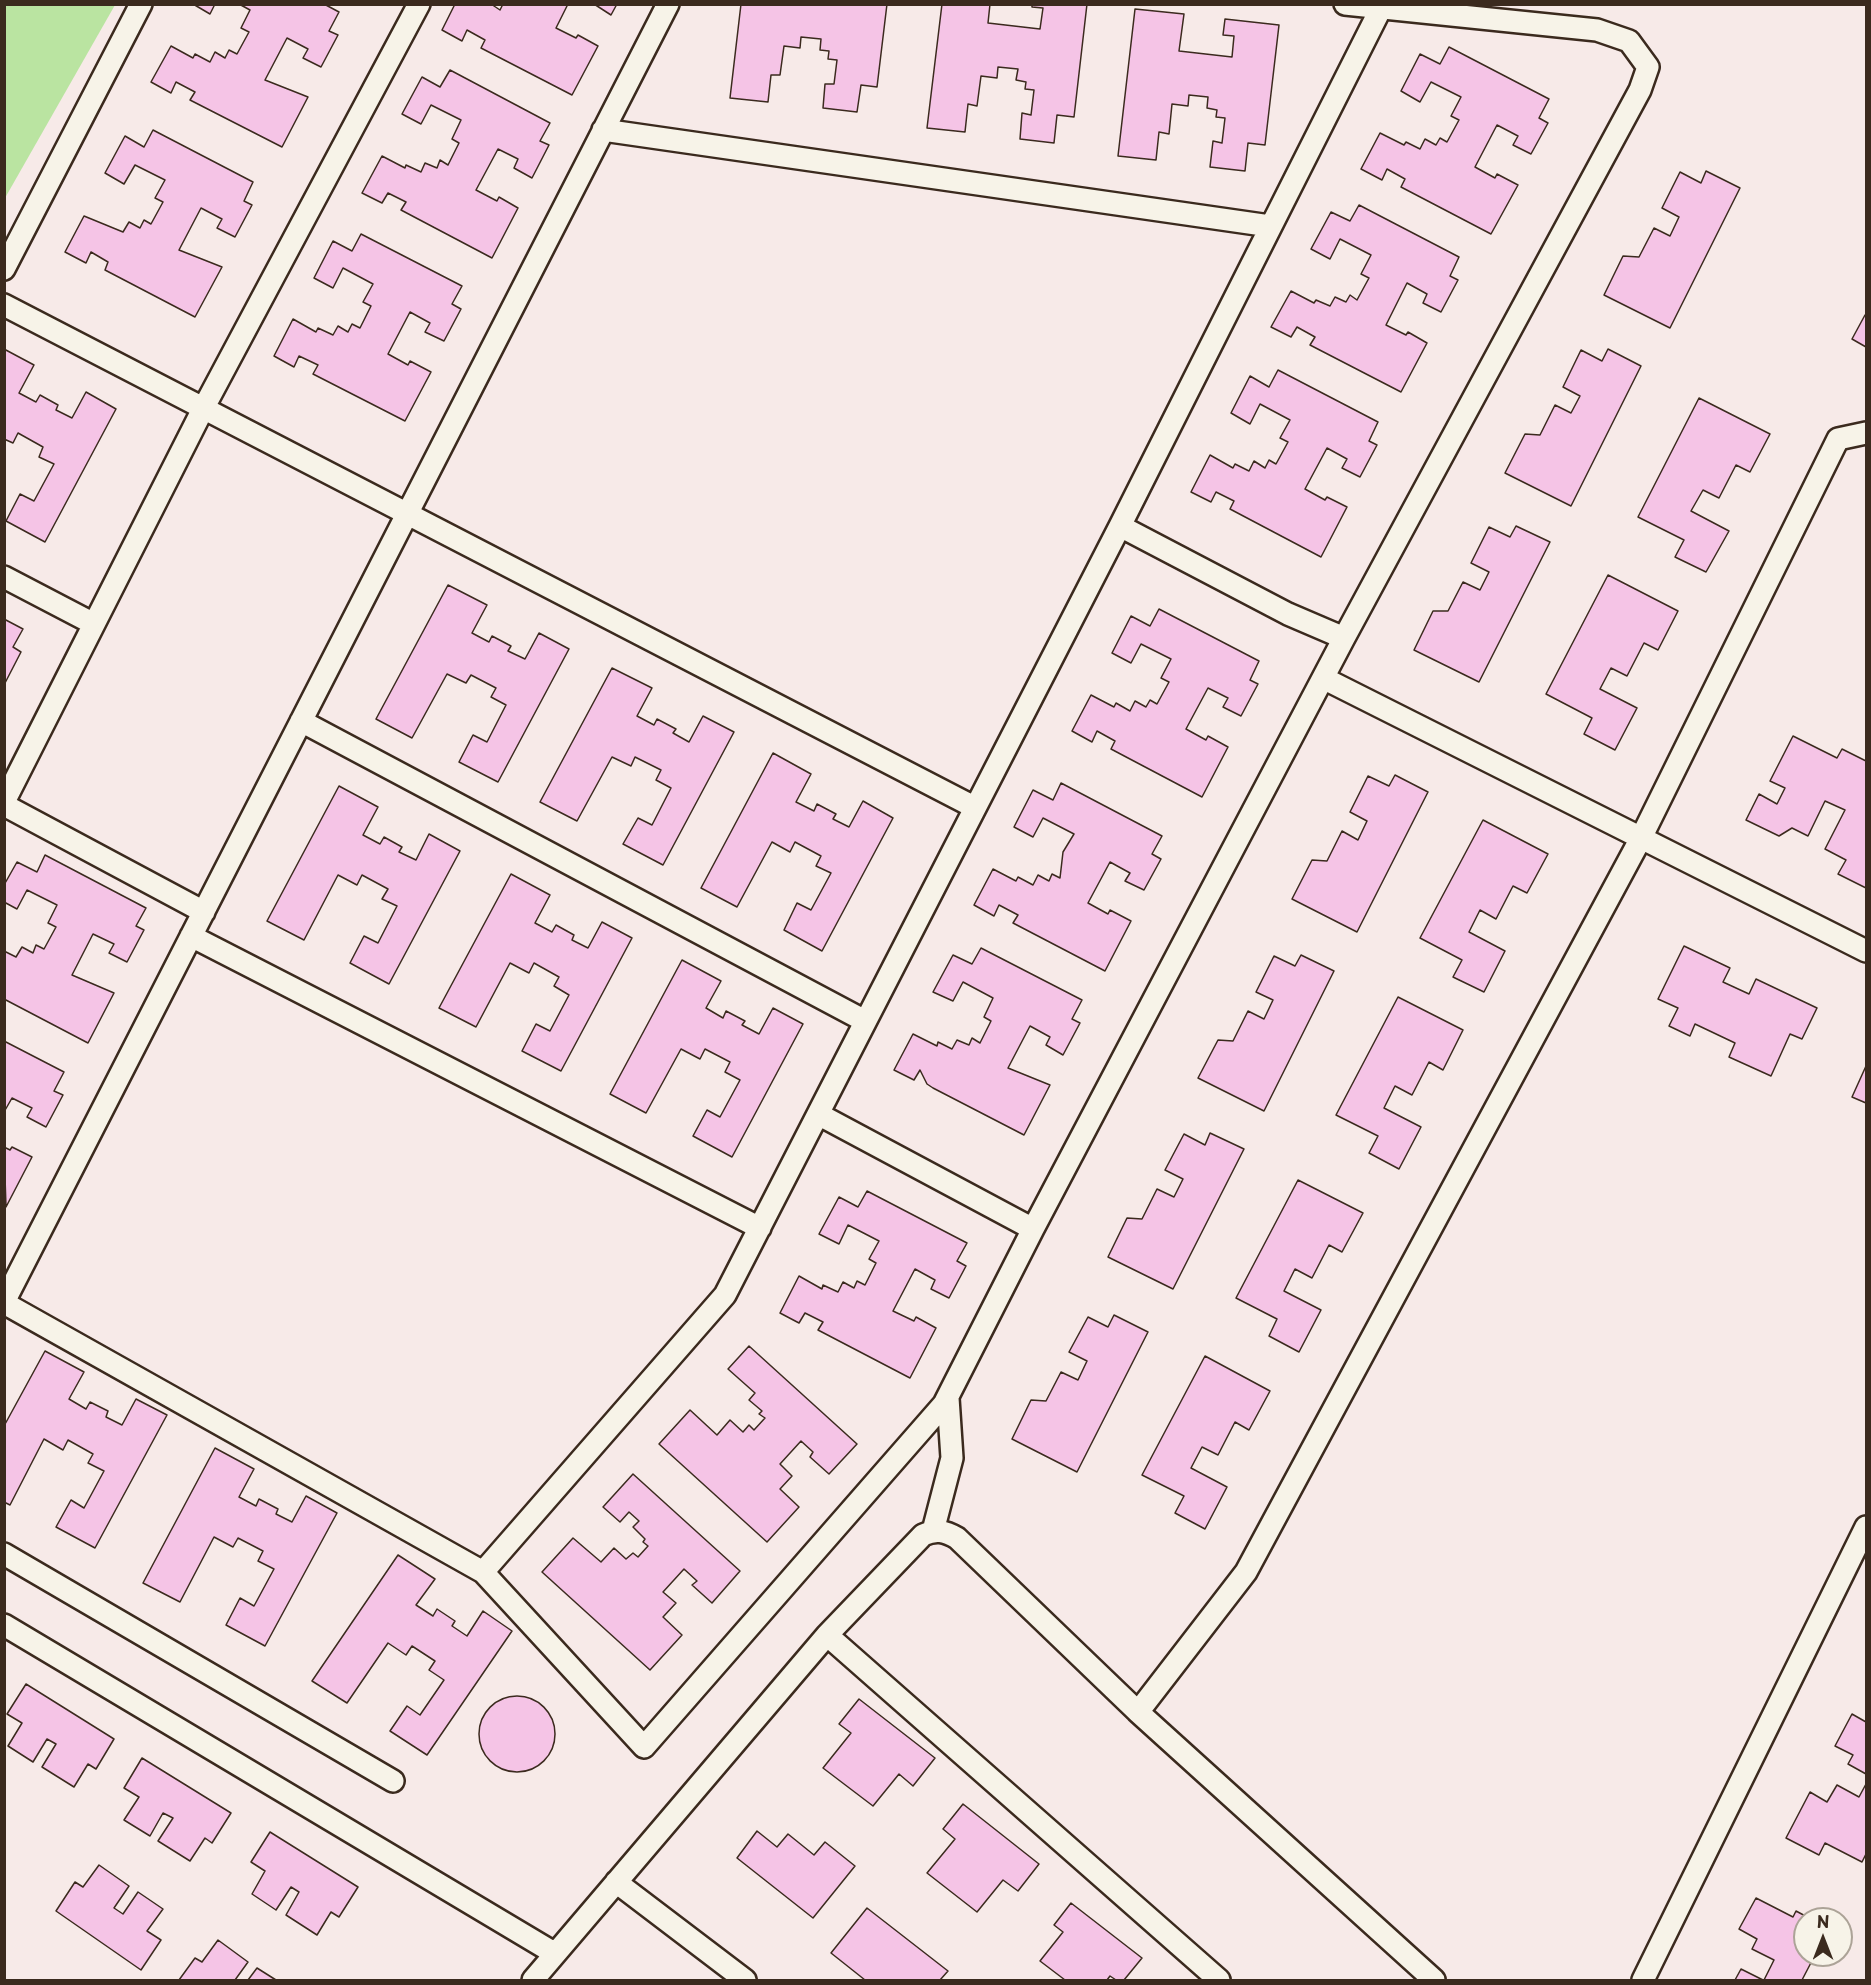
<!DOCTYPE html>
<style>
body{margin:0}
#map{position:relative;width:1871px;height:1985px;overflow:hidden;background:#f7eae8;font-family:"Playpen Sans",sans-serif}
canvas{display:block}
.frame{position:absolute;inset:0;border:6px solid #3b2a1e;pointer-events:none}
.north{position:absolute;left:1793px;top:1907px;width:60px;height:60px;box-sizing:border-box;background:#f7f3e8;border:2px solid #aca397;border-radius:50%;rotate:0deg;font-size:16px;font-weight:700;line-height:24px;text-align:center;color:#3b2a1e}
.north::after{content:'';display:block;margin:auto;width:21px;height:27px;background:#3b2a1e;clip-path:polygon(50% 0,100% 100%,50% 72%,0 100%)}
</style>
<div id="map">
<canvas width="1871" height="1985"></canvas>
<div class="frame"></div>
<div class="north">N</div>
</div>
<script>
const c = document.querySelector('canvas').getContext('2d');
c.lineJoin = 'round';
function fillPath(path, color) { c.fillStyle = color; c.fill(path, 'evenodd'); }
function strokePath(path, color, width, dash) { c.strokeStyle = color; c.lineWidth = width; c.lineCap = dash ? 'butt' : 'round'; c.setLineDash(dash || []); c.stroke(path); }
const green = new Path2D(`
 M5 4 115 5 5 198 4 5Z`);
const building = new Path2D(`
 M193 4H215L210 14Z
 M239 4H324L339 12 329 31 338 35 321 67 303 58 308 49 287 38 265 80 308 97 282 147 190 100 195 92 176 82 171 93 151 82 171 46 193 58 195 54 210 62 215 52 225 58 229 50 237 54 249 32 241 28 250 10Z
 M455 4H491L500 10 503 4H568L556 28 576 38 578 35 598 46 572 95 481 48 485 40 467 30 462 41 442 30Z
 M594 4H617L611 15Z
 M741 4H887L877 87 861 85 857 112 823 108 825 84H834L837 60 828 59 829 51 820 50 821 39 801 37 800 48 784 46 780 75H771L768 102 730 98Z
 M942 4H990L988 23 1040 29 1043 8 1032 7V4H1087L1074 117 1057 115 1054 143 1020 139 1022 113 1031 115 1034 90 1025 89 1026 82 1016 80 1018 69 998 67 997 78 981 76 977 106 968 104 965 132 927 128Z
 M1135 9 1184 14 1179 51 1232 57 1234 36 1223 35 1225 19 1279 25 1265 145 1248 143 1245 171 1210 167 1213 141 1222 143 1225 118 1216 117 1217 110 1207 108 1208 97 1189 95 1188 106 1172 104 1169 134 1159 132 1156 160 1118 156Z
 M1449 47 1549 99 1539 118 1548 123 1531 154 1513 145 1518 136 1497 125 1475 167 1495 178 1497 174 1518 185 1491 234 1401 187 1405 179 1387 169 1382 180 1361 169 1380 133 1404 145 1406 142 1420 149 1425 139 1436 145 1440 138 1447 142 1459 120 1451 116 1461 97 1431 82 1420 102 1401 91 1420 54 1440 64Z
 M450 70 550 123 540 141 549 145 532 178 514 168 518 159 498 149 476 190 497 201 499 197 518 208 492 258 401 210 406 202 388 193 382 203 362 193 382 156 405 168 406 165 421 172 425 163 437 168 440 160 448 165 459 143 452 139 461 120 431 105 421 124 402 114 422 77 440 87Z
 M153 130 253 182 244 201 252 205 235 237 217 228 222 219 201 208 179 250 222 267 195 317 105 270 108 262 91 252 86 263 65 252 84 216 123 232 129 222 140 228 144 220 151 224 163 202 155 198 165 180 135 165 124 184 105 173 125 136 144 147Z
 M1706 171 1740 188 1670 328 1604 295 1623 256 1639 257 1654 228 1670 236 1679 217 1662 208 1680 172 1701 183Z
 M1359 205 1459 257 1450 276 1458 280 1441 312 1423 303 1427 294 1407 283 1386 325 1406 335 1408 332 1427 343 1401 392 1310 345 1315 337 1297 327 1291 337 1271 327 1291 291 1314 303 1316 300 1330 306 1335 297 1346 302 1350 295 1357 300 1369 278 1361 274 1371 255 1340 239 1330 259 1311 249 1331 212 1350 221Z
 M361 234 462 286 452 304 461 309 444 341 425 332 430 323 410 312 388 354 408 365 410 361 431 372 405 421 313 374 318 365 299 356 294 367 274 356 293 319 316 332 318 328 333 335 338 326 348 332 352 324 360 328 371 306 363 302 373 284 343 268 333 288 314 278 333 241 352 251Z
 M1865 315 1866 316V347L1852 339Z
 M4 349 34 365 19 393 36 402 40 395 58 405 56 410 72 418 86 392 116 409 45 542 6 521 20 494 34 501 54 464 39 457 43 447 18 433 13 443 4 439Z
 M1608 349 1641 366 1571 506 1505 473 1525 434 1540 435 1555 405 1571 413 1580 396 1563 387 1581 350 1602 361Z
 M1278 370 1378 422 1369 441 1377 445 1360 477 1342 468 1347 459 1327 448 1305 489 1325 500 1327 497 1347 507 1321 557 1230 509 1234 501 1216 492 1211 502 1191 492 1210 455 1233 468 1235 464 1249 471 1254 461 1265 468 1269 460 1276 464 1288 442 1280 438 1290 420 1260 404 1250 424 1231 413 1250 376 1269 387Z
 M1699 398 1770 434 1750 472 1736 465 1719 498 1703 490 1691 511 1729 531 1706 572 1675 557 1684 540 1638 517Z
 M1516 526 1550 542 1479 682 1414 650 1433 611H1448L1463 582 1480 590 1489 572 1471 563 1489 527 1510 537Z
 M1608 575 1678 611 1658 650 1644 643 1627 676 1611 668 1600 689 1637 708 1615 750 1584 734 1592 718 1546 694Z
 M448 585 487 605 472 633 489 642 492 636 511 646 508 651 525 659 539 633 569 649 498 782 459 762 473 735 487 742 506 705 491 697 496 688 471 675 466 683 447 674 412 738 376 719Z
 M1159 609 1259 661 1250 680 1258 684 1241 716 1223 707 1228 698 1208 688 1186 729 1206 740 1208 736 1228 747 1202 797 1111 749 1115 741 1097 731 1092 742 1072 731 1091 695 1114 707 1116 703 1130 711 1135 701 1146 707 1150 700 1157 704 1169 682 1161 678 1171 659 1141 644 1131 663 1112 653 1131 616 1150 626Z
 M4 619 23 629 13 647 21 652 5 683Z
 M612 668 652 688 637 716 654 725 657 719 676 729 673 733 689 742 703 716 734 732 663 865 623 844 638 818 652 825 671 788 656 780 661 770 635 757 631 766 612 757 577 821 540 802Z
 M1793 736 1837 758 1842 749 1866 761V888L1838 874 1846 860 1825 849 1845 810 1825 801 1808 836 1792 828 1779 836 1746 820 1759 794 1777 804 1785 788 1770 781Z
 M773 753 811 774 796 802 814 811 817 804 836 814 833 819 849 827 863 801 893 818 822 951 784 930 797 903 811 910 831 873 816 866 821 856 795 842 790 852 772 842 737 907 701 888Z
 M1395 775 1428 792 1357 932 1292 899 1312 860 1327 861 1342 831 1358 840 1367 821 1350 812 1368 776 1389 786Z
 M1061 783 1162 836 1152 854 1161 859 1144 890 1125 881 1130 873 1110 862 1088 903 1108 914 1110 910 1131 921 1105 971 1013 923 1018 915 999 905 994 916 974 905 993 869 1016 881 1018 877 1033 885 1038 875 1049 881 1052 874 1060 878 1063 852 1074 834 1043 818 1033 837 1014 827 1033 790 1053 800Z
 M339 786 378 807 363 835 380 844 384 837 402 847 399 852 416 860 429 834 460 851 389 984 350 963 364 936 378 943 397 906 382 899 388 889 362 875 357 885 338 875 304 940 267 921Z
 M1483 820 1548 854 1527 893 1513 886 1496 919 1480 910 1469 932 1505 951 1484 992 1453 977 1462 960 1420 938Z
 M45 855 146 908 136 926 144 930 127 962 109 953 114 944 93 934 72 975 114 993 88 1043 4 999V951L16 957 22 947 33 953 36 945 44 949 56 927 48 923 57 905 27 890 17 909 4 902V885L17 862 37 872Z
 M511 874 550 895 535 923 552 932 556 925 574 935 572 940 588 948 602 922 632 938 561 1071 522 1051 536 1024 550 1031 569 995 554 986 559 977 534 963 529 973 510 963 476 1027 439 1008Z
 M1684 946 1730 968 1723 982 1749 994 1756 979 1817 1008 1802 1039 1790 1034 1771 1076 1729 1057 1735 1043 1695 1024 1690 1036 1669 1026 1678 1008 1658 999Z
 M981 948 1082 1000 1072 1019 1080 1023 1063 1055 1046 1045 1050 1037 1030 1026 1008 1068 1050 1085 1024 1135 933 1088 927 1084 920 1070 914 1080 894 1070 913 1034 937 1046 938 1042 952 1049 957 1040 969 1045 972 1038 980 1043 991 1021 984 1017 993 998 963 982 953 1001 933 992 953 955 972 964Z
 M1301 955 1334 971 1264 1111 1198 1078 1218 1040 1233 1041 1248 1011 1264 1019 1273 1000 1256 992 1274 956 1295 966Z
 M682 960 721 981 706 1008 723 1018 726 1011 745 1021 742 1025 759 1034 773 1008 803 1024 732 1157 693 1136 707 1110 720 1117 740 1080 725 1072 730 1062 705 1049 700 1059 681 1049 646 1113 610 1094Z
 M1398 997 1463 1030 1443 1070 1429 1062 1412 1095 1395 1086 1384 1108 1421 1127 1399 1169 1369 1153 1378 1136 1336 1115Z
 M4 1041 64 1072 54 1091 63 1095 46 1127 27 1117 32 1108 12 1098 4 1112Z
 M1866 1066V1103L1852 1097Z
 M1210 1133 1244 1149 1173 1289 1108 1257 1127 1218 1142 1219 1157 1189 1174 1197 1183 1179 1165 1170 1184 1134 1205 1145Z
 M4 1147 10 1150 12 1147 32 1157 6 1207Z
 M1298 1180 1363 1213 1342 1252 1329 1245 1312 1278 1295 1269 1284 1291 1321 1310 1299 1352 1269 1336 1277 1319 1236 1298Z
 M867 1191 967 1243 957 1261 966 1266 949 1298 931 1289 935 1280 915 1269 893 1311 914 1321 916 1317 936 1328 910 1378 818 1330 823 1322 805 1313 799 1323 780 1313 799 1276 822 1289 823 1285 838 1292 843 1282 854 1288 857 1281 865 1285 876 1263 869 1259 879 1241 848 1225 839 1244 819 1234 839 1197 858 1207Z
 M1114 1315 1148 1332 1077 1472 1012 1439 1031 1400 1046 1401 1061 1372 1078 1380 1087 1361 1069 1352 1088 1317 1108 1327Z
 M749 1346 857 1444 829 1474 810 1457 813 1452 801 1441 780 1464 792 1476 780 1489 799 1507 767 1542 659 1444 690 1410 717 1435 730 1420 743 1432 749 1425 754 1430 765 1418 759 1414 762 1411 749 1400 755 1393 728 1369Z
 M45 1351 84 1372 69 1399 86 1409 90 1402 108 1411 106 1417 122 1425 136 1399 167 1415 95 1548 56 1527 71 1500 84 1508 104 1471 88 1463 93 1454 68 1440 63 1450 44 1439 10 1505 4 1502V1426Z
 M1205 1356 1270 1391 1249 1430 1235 1422 1218 1455 1202 1447 1191 1468 1227 1487 1205 1529 1175 1513 1184 1496 1142 1475Z
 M215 1448 254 1469 239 1497 256 1506 259 1499 278 1509 276 1514 292 1522 306 1496 337 1513 265 1646 226 1625 240 1598 254 1606 274 1569 258 1561 263 1551 238 1538 233 1547 214 1537 180 1602 143 1583Z
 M633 1474 740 1571 712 1603 692 1585 697 1581 684 1569 663 1592 676 1603 663 1617 682 1635 650 1670 542 1572 573 1538 601 1562 614 1548 626 1559 633 1553 638 1557 648 1546 643 1542 645 1539 633 1527 639 1521 629 1512 620 1522 603 1507Z
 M398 1555 435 1579 416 1605 433 1616 437 1609 455 1621 452 1626 467 1636 483 1611 512 1631 427 1755 390 1731 407 1706 420 1715 444 1680 429 1670 435 1661 412 1646 406 1655 388 1643 347 1703 312 1681Z
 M26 1684 114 1739 96 1769 88 1764 74 1787 42 1767 56 1744 47 1739 33 1762 8 1746 22 1723 7 1714Z
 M479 1734a38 38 0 1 1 76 0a38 38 0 1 1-76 0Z
 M859 1699 935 1758 913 1786 899 1774 873 1806 823 1768 851 1733 839 1724Z
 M1852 1714 1866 1722V1774L1848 1764 1853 1755 1835 1746Z
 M142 1758 231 1813 212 1843 205 1838 190 1861 158 1841 173 1818 163 1813 150 1836 124 1820 139 1797 124 1788Z
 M1866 1784V1854L1862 1862 1825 1843 1819 1855 1786 1838 1810 1792 1827 1802 1837 1785 1859 1797Z
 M963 1804 1039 1864 1018 1891 1003 1880 977 1912 927 1873 955 1839 943 1829Z
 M757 1831 777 1847 788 1834 814 1855 825 1842 855 1866 813 1918 737 1858Z
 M270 1832 358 1887 339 1917 331 1912 317 1935 286 1915 299 1892 291 1887 276 1910 252 1894 265 1871 251 1862Z
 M99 1865 129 1886 114 1908 123 1914 138 1892 163 1909 147 1931 161 1940 141 1970 56 1911 75 1882 83 1887Z
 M1756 1898 1793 1917 1796 1911 1811 1919H1805V1955H1815L1802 1980H1764L1774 1960 1752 1949 1757 1939 1739 1929Z
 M1071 1903 1142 1958 1124 1980H1116L1110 1976 1107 1980H1065L1040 1961 1063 1932 1054 1925Z
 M867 1908 948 1971 940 1980H865L831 1953Z
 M218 1940 248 1962 235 1980H179L195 1958 202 1962Z
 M257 1968 276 1980H248Z
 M1741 1969 1763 1980H1735Z`);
const lane = new Path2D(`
 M603 130 1270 226
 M4 269 141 4
 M4 305 974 807
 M1120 526 1288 614 1344 638
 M4 577 94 624
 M1323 678 1866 951
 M301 721 865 1021
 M4 802 203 409 419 4
 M4 805 204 912
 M191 936 760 1228
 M818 1114 1033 1229
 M4 1302 668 4
 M4 1303 483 1572 644 1747 944 1404 1033 1229 1344 638 1640 90 1648 67 1629 41 1597 30 1345 4
 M933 1531 952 1458 948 1398
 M4 1554 393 1781
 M483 1572 725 1295 1120 526 1380 10
 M4 1625 554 1953
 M827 1635 1219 1980
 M1138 1712 1246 1572 1641 838 1838 439 1866 433
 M616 1882 745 1980
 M533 1980 827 1635 923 1535C936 1529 945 1531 957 1538L1138 1712 1434 1980
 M1643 1980 1866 1527`);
fillPath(green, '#bae4a1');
fillPath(building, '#f5c4e6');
strokePath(building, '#3b2a1e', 1.5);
strokePath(lane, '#3b2a1e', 26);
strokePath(lane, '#f7f3e8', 21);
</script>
